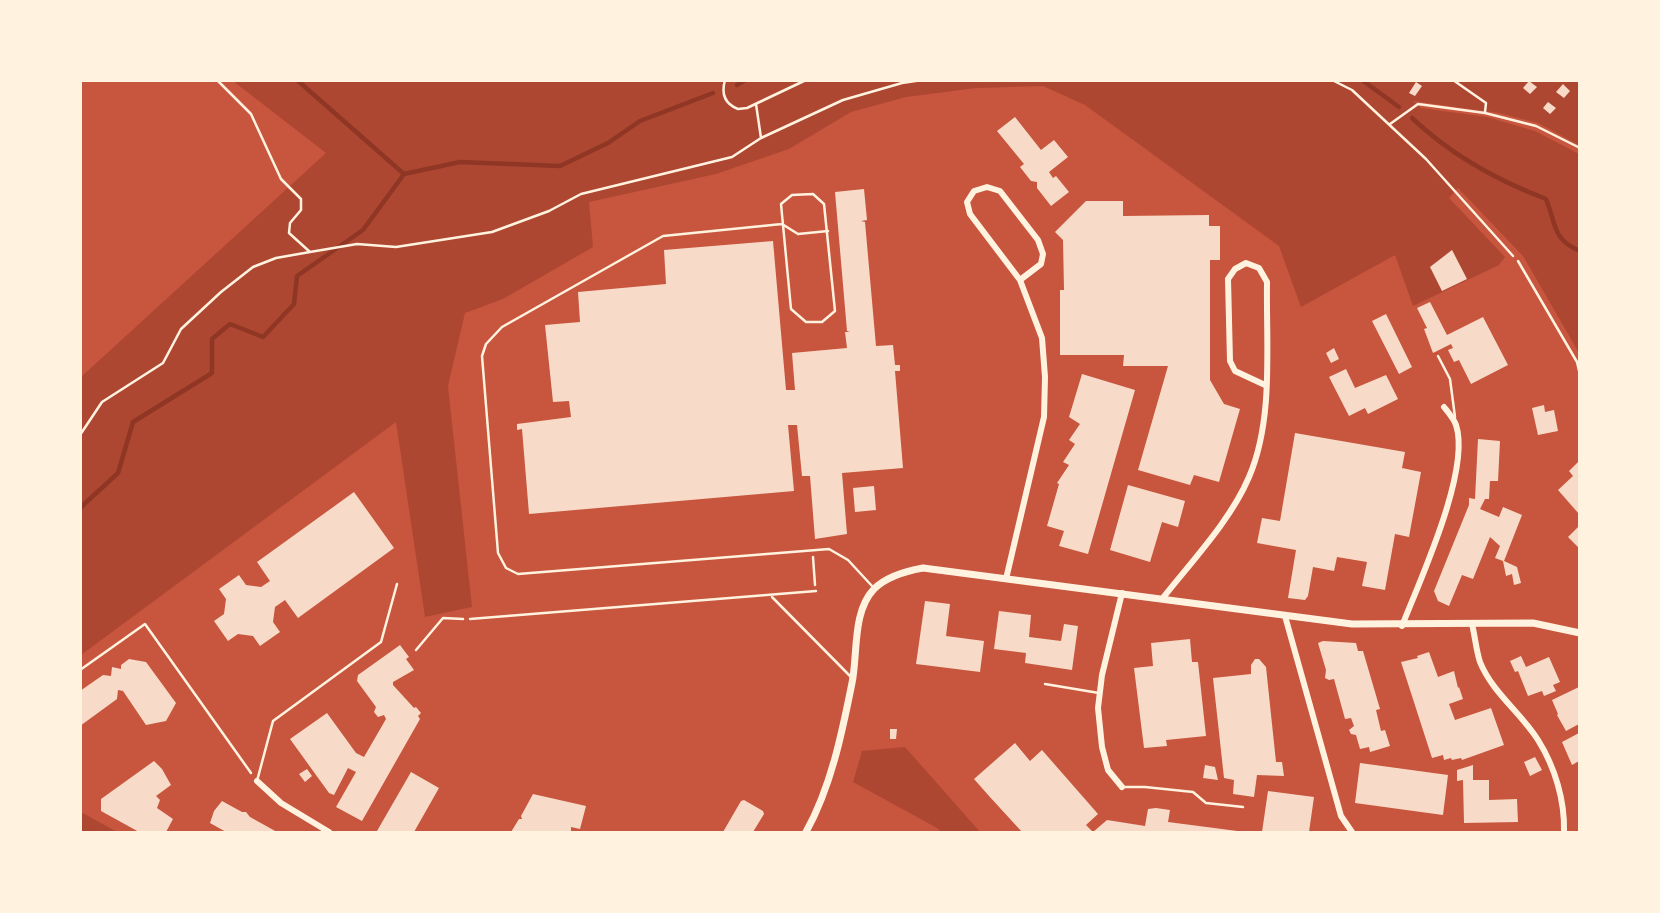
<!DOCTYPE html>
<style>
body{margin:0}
#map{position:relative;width:1660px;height:913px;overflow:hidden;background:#c8553d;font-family:"Titillium Web",sans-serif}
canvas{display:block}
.frame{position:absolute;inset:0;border:82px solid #fff3e0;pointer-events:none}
</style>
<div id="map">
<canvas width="1660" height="913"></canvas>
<div class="frame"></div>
</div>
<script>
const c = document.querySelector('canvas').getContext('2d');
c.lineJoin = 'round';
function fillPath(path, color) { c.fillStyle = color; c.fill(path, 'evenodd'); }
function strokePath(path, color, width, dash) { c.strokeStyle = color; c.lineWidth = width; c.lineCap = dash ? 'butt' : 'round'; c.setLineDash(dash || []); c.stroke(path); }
const green = new Path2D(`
 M233 81H1579V145L1538 123 1499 113 1413 101 1421 108 1487 117 1535 131 1579 154V353L1523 256 1458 188 1449 198 1505 257 1499 265 1413 306 1395 255 1301 307 1279 246 1085 105 1043 86 976 88 906 97 851 112 789 149 716 174 589 202 593 247 503 299 465 313 448 386 472 607 425 617 396 422 81 655V377L326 153Z
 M905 747 980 832H941L937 828 853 782 862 751Z
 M80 812H81L117 832H81Z`);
const stream = new Path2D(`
 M297 80 404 174
 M1362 80 1399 107
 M737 85 745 80
 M1412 118C1451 155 1496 180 1546 199 1556 223 1552 240 1580 251
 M80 508 118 473 133 422 212 373V339L230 324 263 337 294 304 297 276 363 230 404 174 460 162 560 166 608 143 640 121 713 93`);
const building = new Path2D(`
 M1529 81 1537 87 1530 94 1523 88Z
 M1416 82 1422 86 1415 96 1409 93Z
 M1563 84 1570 91 1564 98 1556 92Z
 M1548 102 1556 108 1550 114 1543 108Z
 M1015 117 1041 150 1054 140 1068 157 1049 172 1053 178 1056 176 1069 192 1051 206 1037 188V182L1031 181 1020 167 1024 164 997 131Z
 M864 189 867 220 861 221 865 222 876 346 893 345 895 365H900V371H895L903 468 842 473 847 534 815 539 810 476H802L797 425H788L794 491 529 514 522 429 517 430V424L571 417 569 401 553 402 545 325 580 322 578 292 666 284 664 250 773 241 786 390H795L792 353 847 348 845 332H850L847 331 835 192Z
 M1086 201H1123V216L1209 215V226H1220V260H1210V380L1224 404 1240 409 1219 482 1194 475 1190 485 1138 470 1168 366H1123L1124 355H1060V290H1064L1063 240 1055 232Z
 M1452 250 1467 279 1442 291 1430 267Z
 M1430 302 1447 335 1483 317 1508 365 1471 384 1459 360 1454 362 1448 350 1453 348 1451 344 1433 353 1424 329 1427 328 1417 308Z
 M1386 314 1412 367 1399 374 1372 321Z
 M1334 348 1339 359 1331 363 1326 353Z
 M1346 369 1355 388 1386 375 1398 399 1368 414 1365 408 1349 416 1329 377Z
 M1082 374 1135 390 1088 554 1059 546 1064 531 1047 526 1059 484 1057 483 1069 465 1063 462 1075 444 1069 440 1080 424 1069 417Z
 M1544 405 1545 412 1554 410 1558 431 1538 435 1532 408Z
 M1295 433 1405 452 1402 468 1421 472 1409 537 1395 534 1385 590 1362 586 1367 562 1337 557 1334 571 1313 567 1308 596 1305 600 1288 598 1296 550 1257 543 1262 518 1280 521Z
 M1478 439 1500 441 1498 481H1490L1489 499H1485L1480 509 1499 517 1503 507 1522 515 1504 561 1517 567 1521 583 1514 585 1512 574 1506 576 1503 561 1495 558 1500 546 1490 537 1473 579 1462 575 1449 606 1438 601 1434 591 1469 505V498L1475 499Z
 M1579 461V514L1558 490 1573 476 1569 471Z
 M1128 485 1185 501 1178 527 1162 522 1150 562 1110 550Z
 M874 486 876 510 855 512 853 488Z
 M354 492 394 548 298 618 285 600 275 607 273 622 280 632 260 646 253 636 238 634 228 641 214 621 224 614 226 599 219 589 239 575 246 585 261 587 270 581 257 562Z
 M1579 526V548L1568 537Z
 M925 601 950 604 946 636 984 641 980 672 916 664Z
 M999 611 1031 615 1029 637 1061 641 1064 624 1078 626 1072 670 1025 663 1026 653 994 649Z
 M1190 639 1192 662H1198L1206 736 1166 740 1167 746 1144 748 1134 668 1153 666 1151 643Z
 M1323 641 1356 643 1358 651H1363L1380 709 1376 710 1381 731 1385 730 1390 746 1370 752 1369 747 1360 749 1356 735 1351 734 1349 730 1354 726 1351 718 1345 719 1334 679 1329 680 1325 678 1326 670 1318 643Z
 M400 645 409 657 406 659 414 670 393 682V685L414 708 416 707 421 713 418 716 420 719 362 821 336 807 356 772 348 768 334 795 329 793 290 739 327 713 356 753 364 757 386 719 384 715 378 717 374 712 376 707 357 681 358 675Z
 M1429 652 1438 677 1454 671 1458 688 1459 687 1463 699 1449 704 1455 720 1491 708 1504 745 1462 760 1461 758 1452 760 1451 758 1444 760 1443 755 1432 758 1401 662 1418 658 1417 656Z
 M1521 656 1526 667 1549 657 1560 682 1553 685 1556 691 1544 696 1542 691 1528 696 1518 671 1515 672 1510 661Z
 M129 659 146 662 176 703 166 721 146 725 123 691 118 690 117 699 80 726V691L103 675 111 676 112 667 121 669V665Z
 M1255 659H1259L1266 667 1276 762H1282L1284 776 1257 775 1254 797 1233 794 1234 780 1224 778 1213 678 1251 674V665Z
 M1579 687V724L1566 731 1557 715 1558 714 1552 700Z
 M890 729H897L896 739H890Z
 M1579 733V761L1572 765 1562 742Z
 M1015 743 1030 761 1042 750 1098 814 1086 825 1093 832H1022L989 796 974 779Z
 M1535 757 1542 770 1530 776 1524 762Z
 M154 761 162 769 171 785 156 796 160 800 157 808 173 819 166 832H139L101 811V799Z
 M1360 763 1448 775 1443 815 1355 803Z
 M1205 765 1215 767 1218 780 1203 778Z
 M1473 765V780H1489V800L1517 799 1518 822 1464 823 1463 780 1457 781V770Z
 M307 769 312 776 305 782 299 774Z
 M411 772 439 788 414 832H381L377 831Z
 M1268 791 1314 797 1309 832H1262Z
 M533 794 586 806 580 829 571 827V832H511L519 819H522L521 816Z
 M744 800 763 811 764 814 753 832H723L741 801Z
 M222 801 242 812H246L250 817 277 832H226L210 823 214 811Z
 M1156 808 1170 810 1168 822 1245 832H1093L1107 820 1145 826 1148 809Z`);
const path = new Path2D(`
 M217 80 251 114 281 179 301 199V210L290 223 289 233 310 252 357 244 396 247 492 232 549 211 581 194 732 157 761 138 843 100 902 83 922 80
 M725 80C721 94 725 104 738 109L747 108 806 80
 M1332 80 1352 90 1426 159 1513 256
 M1453 80 1486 103 1485 112
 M756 104 761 138
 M1390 124 1418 104 1485 113 1536 126 1580 148
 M80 435 102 402 163 363 181 329 221 292 253 267 276 258 310 252
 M813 557 815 585
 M416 650 443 618 463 619
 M80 670 145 624 251 773`);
const service = new Path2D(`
 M813 194 824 204 835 311 822 322H806L791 309 781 204 792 195Z
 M828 231 798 234 782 224 663 236 502 327 486 344 482 356 498 553 506 568 518 574 829 549 848 560 872 586
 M1518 261 1577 362 1580 375
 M1438 356 1450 379 1455 417
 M772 597 851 677
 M470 619 816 591
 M1045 684 1099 693
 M257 781 273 721 381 642 397 584
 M1122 787H1145L1193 792 1206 803 1243 807`);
const minor = new Path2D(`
 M1006 579 1044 417 1045 377 1042 338 1020 280 970 214 967 202 974 191 987 187 1000 191 1038 240 1043 254 1041 264 1020 280
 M1122 593 1102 675 1098 708 1102 747 1108 770 1122 787
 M1162 599C1191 562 1231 520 1249 477 1274 419 1266 345 1267 282L1259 268 1246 263 1235 269 1228 279 1230 361 1235 371 1265 385
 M1285 616 1341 816 1352 832
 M1472 624C1475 636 1476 650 1480 662 1492 692 1521 713 1538 740 1555 767 1565 801 1564 832
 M1402 626C1420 580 1471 470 1456 425 1454 419 1448 412 1444 407
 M257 781 281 803 329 832`);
const tertiary = new Path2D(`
 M806 832C831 787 842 733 852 683 858 654 852 612 874 589 887 576 906 571 923 568L1352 624 1533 623 1580 633`);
fillPath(green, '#ae4732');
strokePath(stream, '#8f3625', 4.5);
fillPath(building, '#f7dbc8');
strokePath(path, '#fff3e0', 2.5);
strokePath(service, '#fff3e0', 2.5);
strokePath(minor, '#fff3e0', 6);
strokePath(tertiary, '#fff3e0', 7);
</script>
